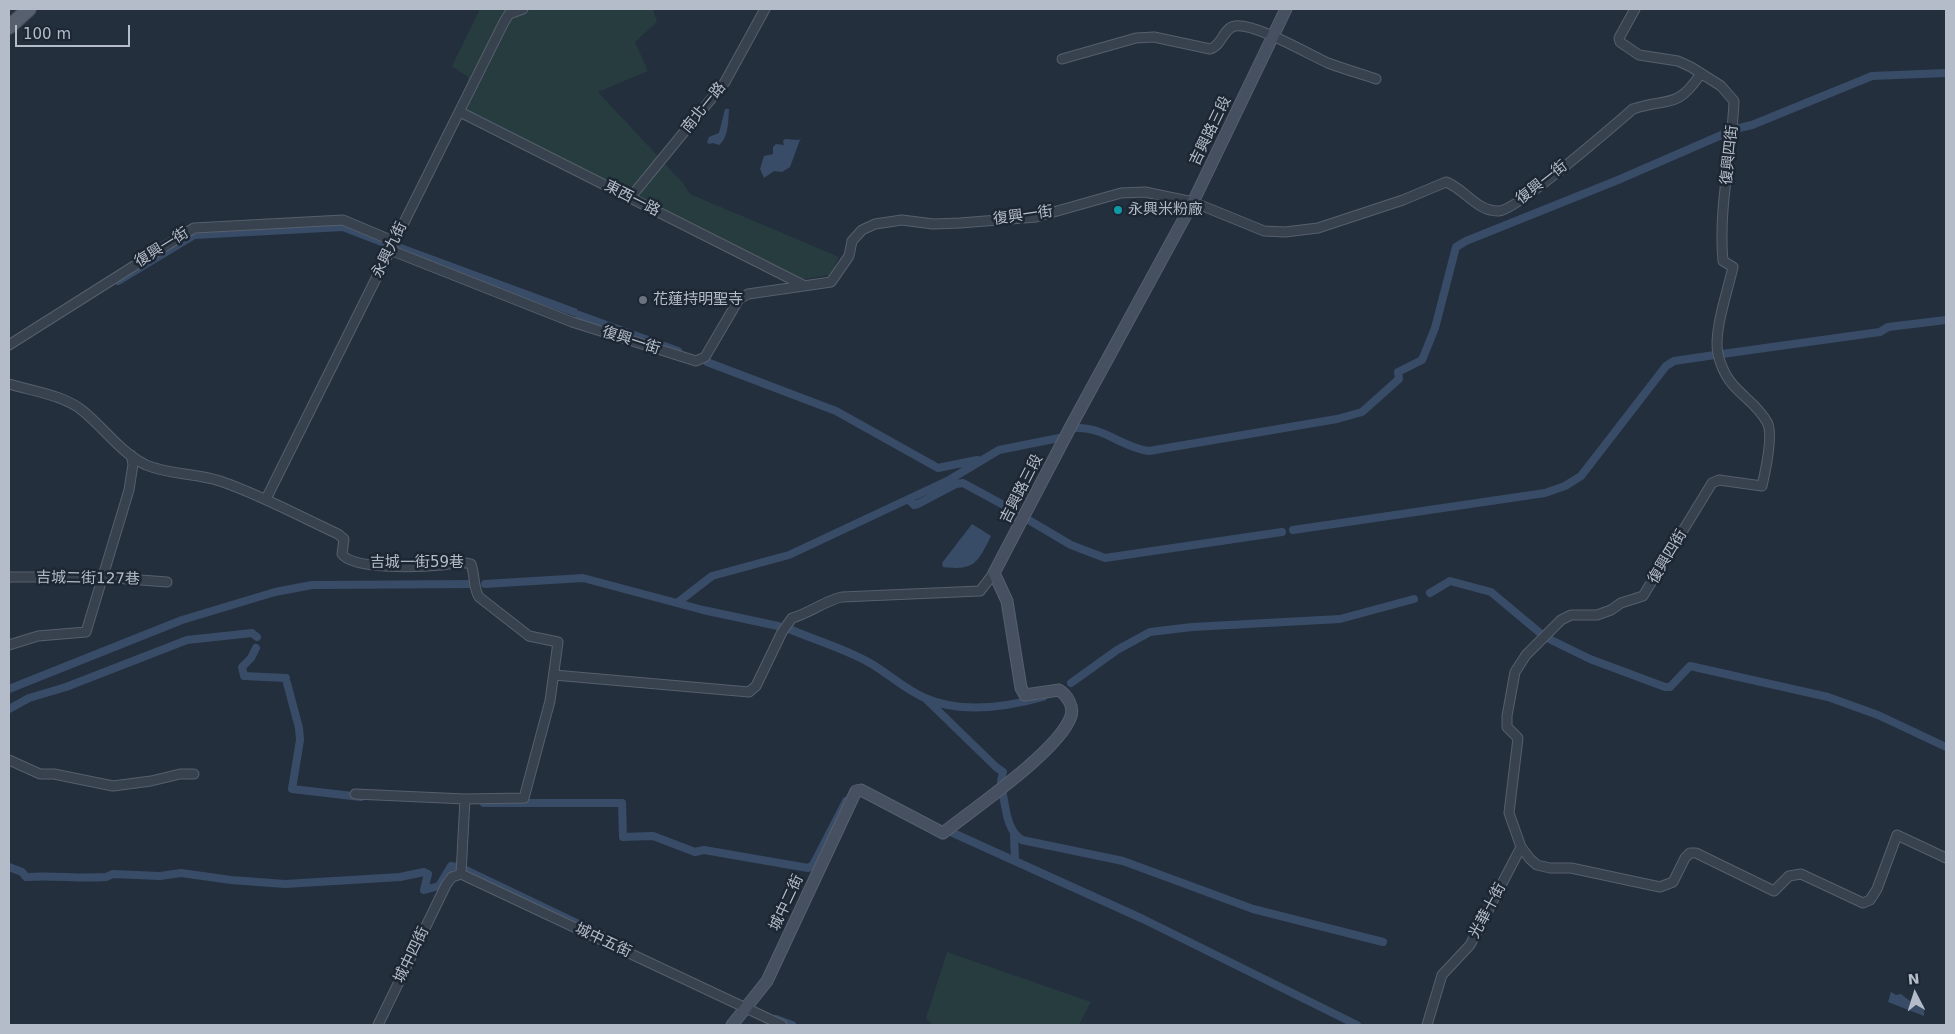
<!DOCTYPE html>
<meta charset="utf-8">
<style>
body{margin:0}
#map{position:relative;width:1955px;height:1034px;overflow:hidden;background:#242f3e;font-family:"DejaVu Sans",sans-serif}
canvas{display:block}
.frame{position:absolute;inset:0;border:10px solid #b4bcc9;pointer-events:none}
.north{position:absolute;left:1890px;top:969px;width:50px;height:50px;-webkit-text-stroke:4px #1d2633;paint-order:stroke;rotate:355deg;font-size:14px;font-weight:700;line-height:20px;text-align:center;color:#b4bcc9}
.north::after{content:'';display:block;margin:auto;width:18px;height:22px;background:#b4bcc9;clip-path:polygon(50% 0,100% 100%,50% 72%,0 100%)}
.scale{position:absolute;left:15px;top:25px;width:115px;height:22px;box-sizing:border-box;border:2px solid #b4bcc9;border-top:0;padding-left:6px;font-size:15px;line-height:18px;white-space:nowrap;color:#b4bcc9;-webkit-text-stroke:4px #1d2633;paint-order:stroke}
</style>
<div id="map">
<canvas width="1955" height="1034"></canvas>
<div class="frame"></div>
<div class="north">N</div>
<div class="scale">100 m</div>
</div>
<script>
const c = document.querySelector('canvas').getContext('2d');
c.lineJoin = 'round';
function fillPath(path, color) { c.fillStyle = color; c.fill(path, 'evenodd'); }
function strokePath(path, color, width, dash) { c.strokeStyle = color; c.lineWidth = width; c.lineCap = dash ? 'butt' : 'round'; c.setLineDash(dash || []); c.stroke(path); }
function write(font, color, halo, rows, align = 'center') {
  c.font = font + ' "DejaVu Sans","Noto Sans TC",sans-serif'; c.lineWidth = 5; c.setLineDash([]); c.textBaseline = 'middle'; c.strokeStyle = halo; c.fillStyle = color; for (const [text, x, y, turn = 0] of rows) {
    c.save(); c.translate(x, y); c.rotate((+turn || 0) * Math.PI / 180); c.textAlign = isNaN(turn) ? turn : align; if (halo) c.strokeText(text, 0, 0); c.fillText(text, 0, 0); c.restore();
  }
}
const green = new Path2D(`
 M480 9H653L657 22 635 42 648 71 598 92 683 183 690 194 839 257 830 275 793 281 465 110 468 77 452 66Z
 M947 952 1091 1002 1079 1025H933L926 1018Z`);
const water = new Path2D(`
 M725 109H729C728 121 729 137 719 145L713 143 709 144 707 142 709 137 719 133Z
 M801 137 790 167 782 172 774 171 764 178 760 169 764 156 773 154V147L776 144 784 145 783 141 785 139 799 140Z
 M972 524 991 536C978 562 975 571 943 567L942 563Z
 M1891 992 1896 995 1901 994 1910 1001 1912 998 1924 1006V1016L1888 1002Z`);
const canal = new Path2D(`
 M1735 129 1752 125 1872 76 1946 73
 M395 246 574 312
 M118 281 194 235 343 227 387 244
 M579 315 678 351
 M1722 354 1880 332 1888 327 1946 320
 M707 362 836 411 938 468 977 460
 M1077 428C1104 427 1123 448 1149 451L1337 419 1362 412 1399 379 1398 372 1422 360 1435 328 1456 247 1466 241 1618 180 1733 130
 M909 500 914 505 918 504 956 484 963 483 1020 514
 M1027 519 1071 545 1105 558 1282 532
 M1293 530 1545 493 1565 486 1581 476 1666 366 1674 361 1715 355
 M485 584 583 578 703 610 778 626
 M1430 593 1450 581 1491 592 1540 633
 M677 603 712 576 789 555 949 480 999 450 1059 438
 M789 629C815 640 846 649 870 663 889 674 906 690 925 698 961 714 1007 707 1043 697
 M1545 637 1590 659 1665 687H1670L1690 666 1828 697 1878 715 1946 747
 M256 648 251 658 242 667 244 676 286 678
 M287 683 299 728 300 740 292 789 361 797
 M1071 683 1117 650 1150 632 1192 627 1340 619 1414 599
 M9 689 182 620 275 592 312 585 475 584
 M927 700 996 767 1003 772 1001 781
 M9 709 29 698 66 687 187 640 252 633 257 637
 M1002 790C1006 807 1006 830 1022 840L1123 861 1253 909 1383 942
 M484 803H622L623 837 653 836 695 852 704 850 808 868 813 865 846 801
 M953 833 1143 919 1357 1025
 M1014 835 1015 860
 M9 867 22 872 26 877C54 875 77 879 106 877L113 874 160 876 181 873 231 880 285 884 400 877 424 872 428 874 424 890 439 886 451 866 458 867
 M466 870 606 937
 M776 1019 792 1025`);
const street = new Path2D(`
 M1635 9 1619 38 1620 42 1639 55 1678 61 1691 67 1721 86 1734 101C1732 154 1718 208 1723 261L1733 267C1728 290 1713 332 1718 354 1727 393 1752 395 1767 422 1774 434 1765 473 1762 486L1719 480 1712 483 1643 596 1621 603 1611 610 1597 615H1571L1561 620 1526 655 1515 672 1507 716V727L1518 738 1509 813 1521 847 1530 859 1537 865 1550 868H1571L1660 887 1673 882 1685 858 1690 853H1696L1774 891 1789 876 1801 874 1863 903 1870 900 1877 889 1897 835 1946 858
 M1062 59 1136 38 1154 37 1210 49C1222 46 1223 28 1235 26 1255 23 1308 54 1328 63 1344 69 1361 74 1376 79
 M460 112 803 285
 M630 198 725 82 765 9
 M390 250 572 322 696 361 705 357 739 299 748 294 831 282 849 256 852 241 862 230 875 224 902 220 933 224 960 223 1036 217 1121 193 1145 192 1193 202 1264 231 1285 232 1318 228 1403 200 1446 182C1465 189 1477 212 1499 211 1517 210 1613 126 1633 109 1669 97 1676 110 1700 75
 M9 345 194 228 343 220 393 241
 M9 384C32 391 64 395 83 411 104 428 121 453 146 465 170 475 196 473 220 481 261 495 299 516 338 534L344 539 342 554C353 570 421 567 441 565 451 564 461 561 471 564 475 574 473 588 479 597L529 636 558 642 550 701 524 798 465 799 461 874 452 877 446 885 378 1025
 M266 499 504 22 509 14 523 9
 M9 577H102L167 582
 M9 645 38 636 86 632 129 490 133 464 131 455
 M554 675 749 692 756 686 782 632 792 618C810 613 824 601 842 597L980 591 994 573
 M9 760 40 774H54L113 786 151 781 180 774H194
 M355 794 465 799
 M461 874 782 1025
 M1427 1025 1442 975 1470 945 1521 847`);
const secondary = new Path2D(`
 M732 1025 767 981 856 791 861 790 943 833C973 809 1060 750 1071 716 1074 706 1067 695 1059 690L1025 695 1021 688 1007 601 994 573 1071 426 1193 202 1286 9`);
const primary = new Path2D(`
 M9 27 29 9`);
const markers = [
 [1118,210,5,"#0f9aa8"],
 [643,300,5,"#6b7280"]
];
const streetNames = [
 ["南北一路",704,108,-51],
 ["吉興路三段",1211,131,-64],
 ["復興四街",1730,155,-84],
 ["復興一街",1542,183,-38],
 ["東西一路",632,199,27],
 ["復興一街",1023,216,-8],
 ["復興一街",162,248,-32],
 ["永興九街",390,250,-64],
 ["復興一街",631,341,18],
 ["吉興路三段",1022,489,-63],
 ["復興四街",1668,557,-59],
 ["吉城一街59巷",417,563],
 ["吉城二街127巷",88,579,1],
 ["城中二街",787,903,-65],
 ["光華十街",1488,911,-62],
 ["城中五街",603,941,25],
 ["城中四街",412,955,-64]
];
const poiNames = [
 ["永興米粉廠",1128,210],
 ["花蓮持明聖寺",653,300]
];
fillPath(green, '#263c3f');
fillPath(water, '#394c67');
strokePath(canal, '#394c67', 8);
strokePath(street, '#565f6c', 11);
strokePath(secondary, '#565f6c', 13);
strokePath(primary, '#414a57', 16);
strokePath(street, '#38414e', 9);
strokePath(secondary, '#465061', 11);
strokePath(primary, '#56606e', 14);
for (const [x, y, r, color] of markers) { const dot = new Path2D(); dot.arc(x, y, r, 0, 2 * Math.PI); c.fillStyle = color; c.fill(dot); strokePath(dot, '#1d2633', 2); }
write('15px', '#b4bcc9', '#1d2633', streetNames);
write('15px', '#b4bcc9', '#1d2633', poiNames, 'left');
</script>
